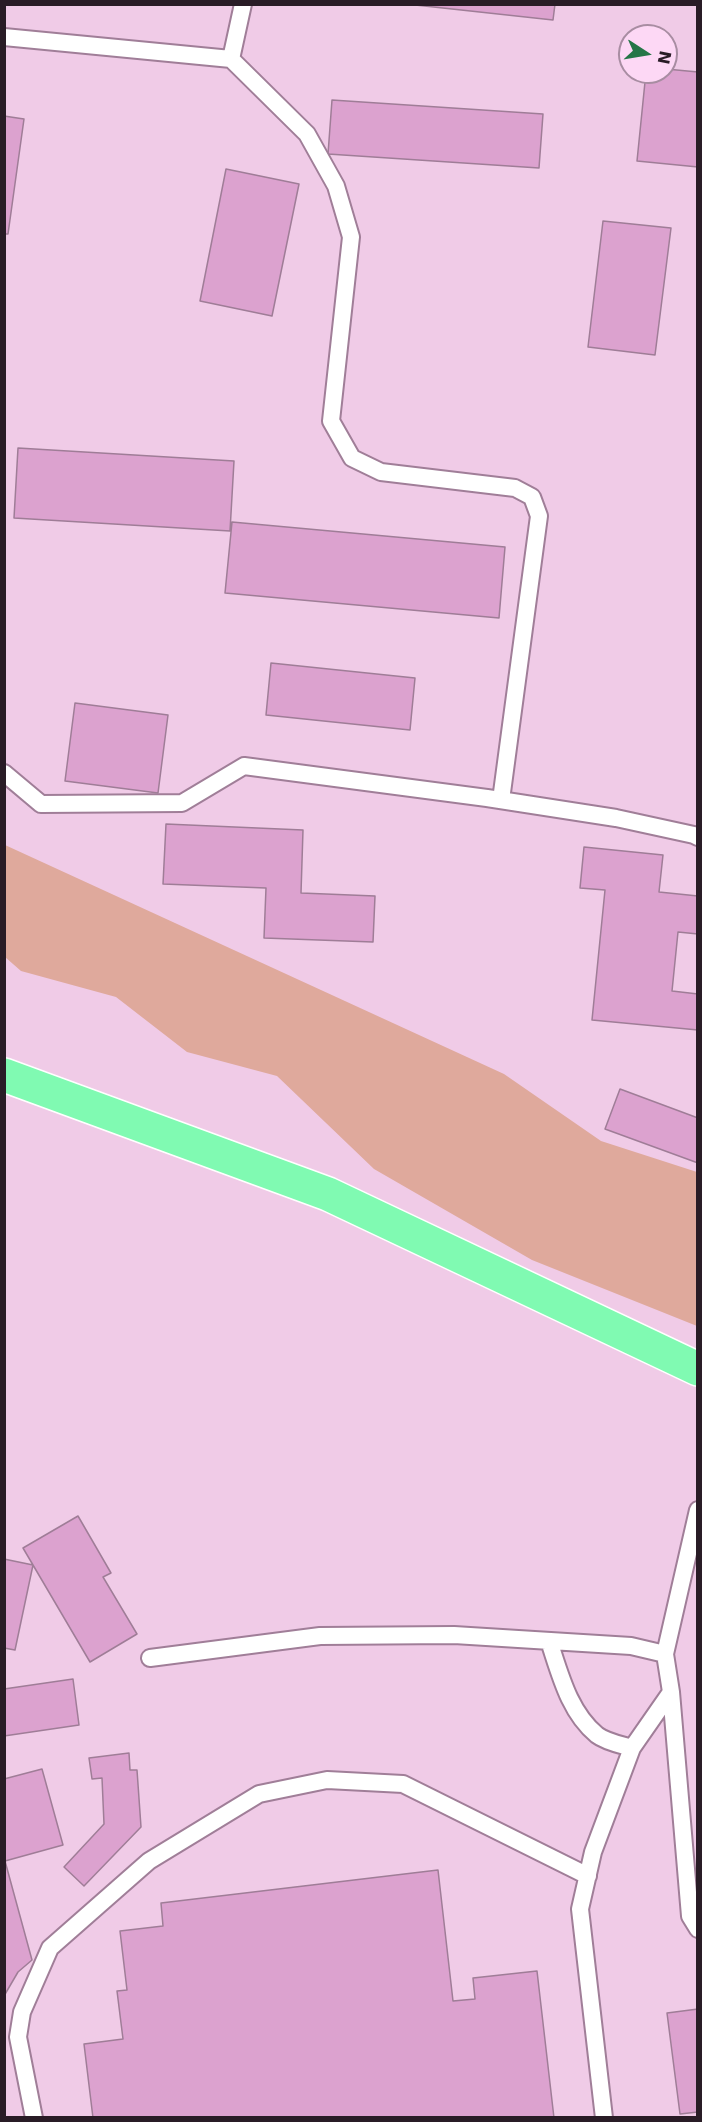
<!DOCTYPE html>
<style>
body{margin:0}
#map{position:relative;width:702px;height:2122px;overflow:hidden;background:#f0cbe7;font-family:"DejaVu Sans",sans-serif}
canvas{display:block}
.frame{position:absolute;inset:0;border:6px solid #291c26;pointer-events:none}
.north{position:absolute;left:618px;top:24px;width:60px;height:60px;box-sizing:border-box;background:#fdd8f5;border:2px solid #a88da2;border-radius:50%;rotate:102deg;font-size:16px;font-weight:700;line-height:24px;text-align:center;color:#291c26}
.north::after{content:'';display:block;margin:auto;width:21px;height:27px;background:#257647;clip-path:polygon(50% 0,100% 100%,50% 72%,0 100%)}
</style>
<div id="map">
<canvas width="702" height="2122"></canvas>
<div class="frame"></div>
<div class="north">N</div>
</div>
<script>
const c = document.querySelector('canvas').getContext('2d');
c.lineJoin = 'round';
function fillPath(path, color) { c.fillStyle = color; c.fill(path, 'evenodd'); }
function strokePath(path, color, width, dash) { c.strokeStyle = color; c.lineWidth = width; c.lineCap = dash ? 'butt' : 'round'; c.setLineDash(dash || []); c.stroke(path); }
const green = new Path2D(`
 M5 845 504 1074 601 1141 697 1172V1326L532 1260 374 1169 277 1076 187 1052 116 997 21 971 5 957Z`);
const building = new Path2D(`
 M406 4H555L553 20Z
 M666 69 698 72V167L637 161 646 72H666Z
 M332 100 543 114 539 168 328 154Z
 M4 116 24 119 8 234H4Z
 M226 169 299 184 272 316 200 301Z
 M603 221 671 228 655 355 588 347Z
 M18 448 234 461 230 531 14 518Z
 M232 522 505 547 499 618 225 593Z
 M271 663 415 678 410 730 266 715Z
 M75 703 168 715 158 793 65 781Z
 M166 824 303 830 301 893 375 896 373 942 264 938 266 888 163 884Z
 M584 847 663 855 659 892 698 896V934L678 932 672 991 698 994V1030L592 1020 605 890 580 888Z
 M620 1089 698 1118V1163L605 1129Z
 M78 1516 111 1573 103 1577 137 1634 90 1662 23 1548Z
 M4 1559 33 1565 15 1650 4 1648Z
 M73 1679 79 1725 4 1736V1689Z
 M129 1753 130 1770H137L141 1827 84 1886 64 1867 104 1824 102 1778 92 1779 89 1758Z
 M42 1769 63 1845 5 1861 32 1960 18 1972 4 1996V1779Z
 M438 1870 453 2001 475 1999 473 1978 537 1971 554 2118H93L84 2044 123 2039 117 1991 127 1990 120 1931 163 1926 161 1903Z
 M698 2009V2112L680 2114 667 2013Z`);
const service = new Path2D(`
 M4 37 231 59 307 134 336 186 351 237 331 421 352 458 381 472 515 488 532 497 539 516 501 800
 M231 59 243 4
 M4 773 41 804 182 803 244 766 487 798 616 818 694 835 698 837
 M698 1510 665 1654 671 1692 690 1916 698 1929
 M549 1641C560 1674 569 1712 597 1735 606 1742 622 1745 632 1748
 M150 1658 320 1636 454 1635 631 1646 665 1654
 M34 2118 18 2037 22 2012 50 1948 149 1861 259 1794 327 1780 403 1784 588 1876
 M604 2118 580 1909 593 1852 632 1748 671 1692`);
const trunk = new Path2D(`
 M4 1075 328 1194 698 1369`);
fillPath(green, '#dfa99c');
fillPath(building, '#dca2cf');
strokePath(building, '#9f7d97', 1.5);
strokePath(service, '#a07e98', 20);
strokePath(trunk, '#fff', 36);
strokePath(service, '#fff', 16);
strokePath(trunk, '#80fab2', 33);
</script>
